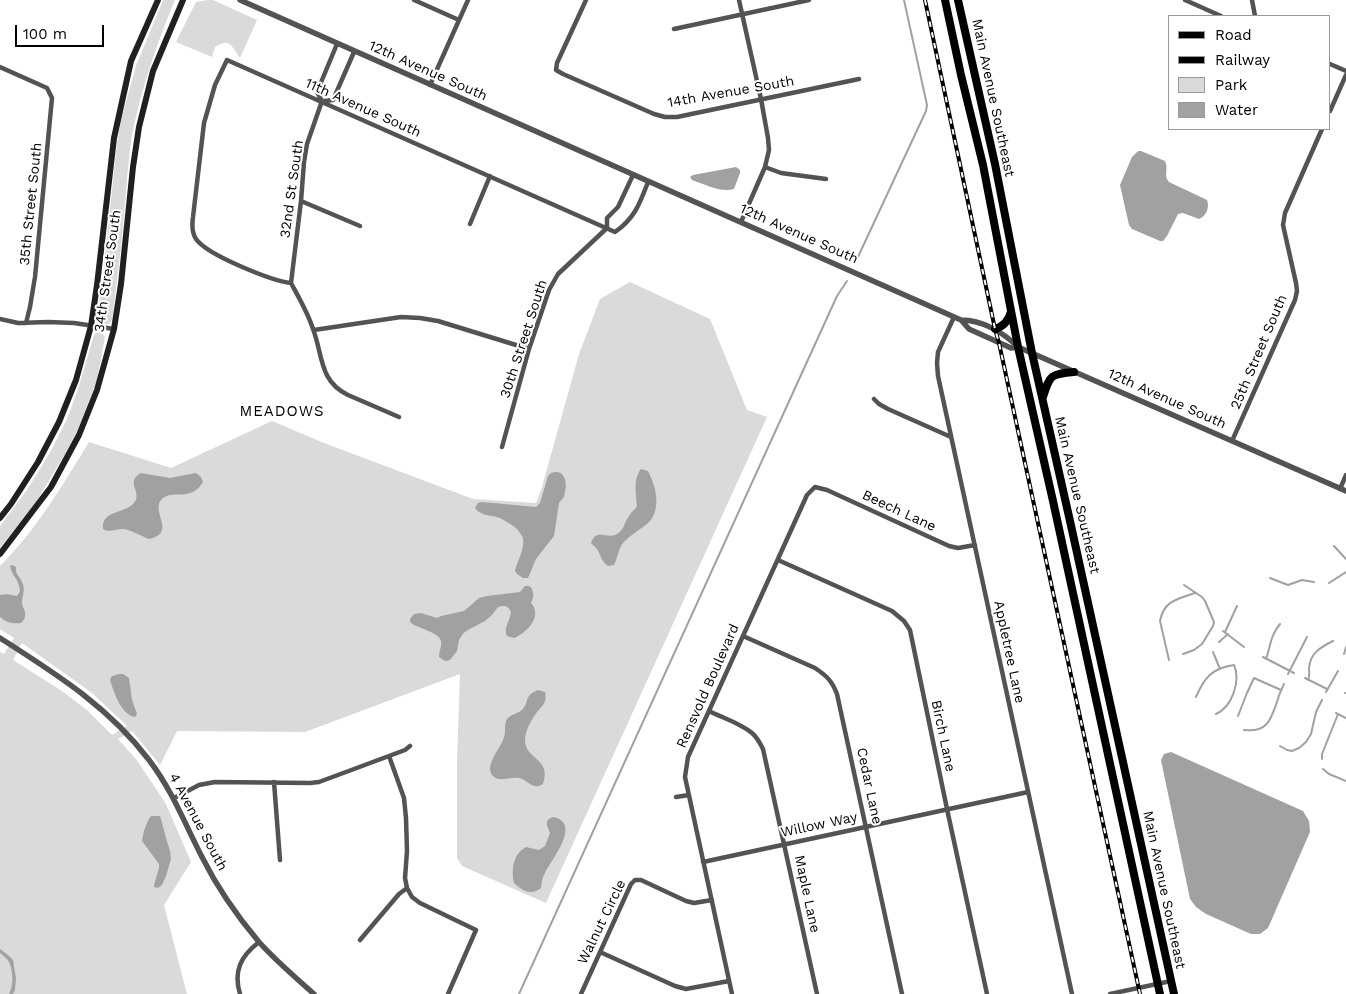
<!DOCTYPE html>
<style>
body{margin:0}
#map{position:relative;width:1346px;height:994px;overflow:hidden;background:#fff;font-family:"Work Sans",sans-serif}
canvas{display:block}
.legend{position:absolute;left:1168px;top:15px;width:162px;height:115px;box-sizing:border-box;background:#fff;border:1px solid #999;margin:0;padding:6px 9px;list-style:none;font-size:15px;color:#000}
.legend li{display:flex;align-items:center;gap:10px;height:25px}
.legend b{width:25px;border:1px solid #999}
.scale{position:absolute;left:15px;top:25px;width:89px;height:22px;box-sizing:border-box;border:2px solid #000;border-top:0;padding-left:6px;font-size:15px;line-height:18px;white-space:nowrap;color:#000;-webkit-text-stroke:4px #fff;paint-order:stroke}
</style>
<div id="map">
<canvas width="1346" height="994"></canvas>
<ul class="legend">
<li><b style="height:6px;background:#000"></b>Road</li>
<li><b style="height:6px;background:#000"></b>Railway</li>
<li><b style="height:14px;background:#dadada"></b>Park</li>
<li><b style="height:14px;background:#a1a1a1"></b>Water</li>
</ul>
<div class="scale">100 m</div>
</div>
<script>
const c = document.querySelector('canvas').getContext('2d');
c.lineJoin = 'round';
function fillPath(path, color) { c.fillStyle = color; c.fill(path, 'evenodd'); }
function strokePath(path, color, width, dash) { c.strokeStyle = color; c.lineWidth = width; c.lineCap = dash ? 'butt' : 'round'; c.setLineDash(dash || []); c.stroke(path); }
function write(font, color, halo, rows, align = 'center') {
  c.font = font + ' "Work Sans",sans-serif'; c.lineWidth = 4; c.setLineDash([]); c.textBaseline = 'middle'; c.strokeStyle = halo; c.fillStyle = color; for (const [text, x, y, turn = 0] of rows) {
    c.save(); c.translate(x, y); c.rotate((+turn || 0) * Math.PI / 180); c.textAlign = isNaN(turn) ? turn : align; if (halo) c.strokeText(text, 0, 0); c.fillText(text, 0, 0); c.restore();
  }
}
const green = new Path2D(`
 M163 0H175C157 43 139 95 131 142 128 162 127 183 125 203 122 242 117 281 112 320L110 324H106L98 322 97 318 102 285 117 143 121 120 136 66Z
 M208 0H213L257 20 240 58C232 48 231 37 215 47L212 57 176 42 196 2Z
 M630 282 710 319 747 410 767 417 546 903 462 866 457 858V761L460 674 305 732 177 731 160 765 132 731 118 739 136 759 166 804 191 862 164 905 187 994H0V652L4 654 14 638 0 629V566C37 529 62 486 89 442L171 468 272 421 324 443 473 499 536 503 542 487 579 354 600 299ZM22 643 92 693 127 726 112 735 87 710 62 691 13 660Z
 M97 332 102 333 105 337 97 380 78 429 65 454 36 502 0 548V526L27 490 52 449 67 419 78 389 94 335Z`);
const water = new Path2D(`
 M1138 151H1141L1165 161C1169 169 1163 175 1169 182L1207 200C1210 208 1206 216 1199 219L1183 213 1178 214 1167 236 1163 241H1160L1132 229 1129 225 1120 185 1132 157Z
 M736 167 740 170V173L734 189C721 193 704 184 692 180L690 177 693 175Z
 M641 469 648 471C656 486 662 510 648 523 640 530 630 535 623 543 618 550 618 557 614 565L608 566C601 561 601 555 597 549 595 547 593 545 591 543 596 529 605 538 615 535 624 532 624 522 629 516 631 512 635 510 637 506 636 495 633 478 641 469Z
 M555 472H558L562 474 565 479 566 486 564 497 559 503 554 536 536 559 528 578H523L517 574 515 571C517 561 525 549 523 539 523 536 519 532 517 529 512 525 506 521 500 518 492 515 480 516 475 508L478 503 482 502 536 507 540 503 548 476 551 473Z
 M141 473 170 478 196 473 201 477 203 482C191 503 171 488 161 500 151 512 177 533 149 539 141 536 131 530 123 529 115 529 109 533 103 529 101 510 125 514 134 503 143 492 124 482 141 473Z
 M12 565 16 567C15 575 20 576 22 582 26 589 22 596 22 603 22 607 26 611 25 615 25 619 24 620 21 623 13 624 7 623 0 617V595L7 594 17 596 20 591C19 579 12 576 10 566Z
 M525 586H528L531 587C534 593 534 597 531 603 543 616 527 633 514 638L507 636C503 628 510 621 511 612 508 606 505 605 498 607L492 615 485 621 466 631 462 635 459 640 457 651 450 660 445 661 439 657C439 652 442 645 441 641 439 632 416 628 410 622V619L414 614 421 613 437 618 441 616 464 611 479 598 487 596 520 592Z
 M119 674H123L129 678 132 700 137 714 135 717C121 715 114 692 110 680L112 676Z
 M538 690 545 692C548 704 540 707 535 715 530 722 525 732 525 740 525 760 552 758 543 784 532 791 529 780 519 778 510 776 500 783 493 776 483 766 502 747 504 737 506 732 504 726 506 721 508 715 517 714 522 710 530 702 523 696 538 690Z
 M1171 752 1303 811 1309 821 1310 832 1268 928 1260 934H1251L1206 914 1196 907 1190 899 1161 760 1164 754Z
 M152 816H160L161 819 166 838 170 851 171 859 166 876 162 885 158 888 154 887V885L159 868V864L142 841C143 832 146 824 150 817Z
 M554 817C582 824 551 860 545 873 542 878 542 882 541 888 532 896 522 891 514 883 511 870 513 854 526 847L539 850 545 846 550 833 547 826V821L550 818Z
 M0 949 8 955 13 960 16 978 15 990 13 994H9C14 985 13 971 9 962 7 958 3 956 0 953Z`);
const stream = new Path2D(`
 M857 259 926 111 927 105 904 0
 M1334 546 1346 559
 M1270 578 1288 585 1302 580 1314 582
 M1329 583 1346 572
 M1223 631 1244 647
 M1225 632 1237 606
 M1219 642 1228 634
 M1213 652 1220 669
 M1183 654 1194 650 1202 644 1213 626 1214 622 1205 601 1202 597 1184 585
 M1344 654 1346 647
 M1263 657 1294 673
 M1266 659C1271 645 1270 636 1280 624
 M1169 660 1160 621C1164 600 1178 599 1195 593
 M1288 674 1307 637
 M1305 678 1327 689
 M1308 680C1310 675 1309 672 1309 668 1310 653 1321 647 1333 641
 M1326 692 1338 671
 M1345 693H1346
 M1196 697C1204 678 1212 668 1234 665 1241 681 1232 707 1216 714
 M1336 713 1346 718
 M1238 716 1247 693 1254 678 1281 690
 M1244 730C1269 733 1271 718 1278 699 1279 694 1282 689 1284 684
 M1280 746 1287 750 1292 751 1299 748 1306 742 1311 734 1316 712 1322 700
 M1322 759V754L1338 714
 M1323 769 1329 774 1346 781
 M519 994 837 296 847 281`);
const minor = new Path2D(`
 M414 0 459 20
 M586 0 557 63 556 70 563 74 654 114 665 117H677L859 79
 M739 0 761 99 768 138 769 150 765 167 741 222
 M1185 0 1221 16
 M1252 0 1255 16
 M674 29 809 0
 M1330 64 1346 71
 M0 67 47 88 52 98 35 277 30 307 26 323
 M430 85 468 0
 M324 101 333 100 354 52
 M1330 111 1346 75
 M765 167 781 173 826 179
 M301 201 360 226
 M470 224 490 176
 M291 283C272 281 207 255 196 239 192 233 192 224 193 217L204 123 215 85 227 60 615 232C635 218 640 203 648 182
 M291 283 301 201 304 162 307 144 322 101 317 92 337 44
 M291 283C299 298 308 313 313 329 323 355 319 381 348 395L399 417
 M954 317 938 352 937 363 938 376 1072 994
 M0 319 18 323 48 322 74 323 114 329
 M314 330 401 317 420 318 438 321 529 349
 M874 399 879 404 888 409 951 437
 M1232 441 1295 300 1297 291 1296 283 1283 225 1285 213 1322 129
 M502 447 529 349 549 290 558 274 607 228V218L618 207 633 175
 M1340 489 1346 475
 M778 560 892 611 904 621 910 630 947 809 987 994
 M743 636 815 668C827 676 832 681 837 694L902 994
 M709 711C723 718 740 723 752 733 757 737 760 743 763 749L817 994
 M389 756 405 750 410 746
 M274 782 280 860
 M676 797 689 795
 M174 798 199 785 215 782 310 783 319 782 389 756 404 798 406 818 407 851 405 878 407 888 412 897 420 903 476 930 448 994
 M703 862 1028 792
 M360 940 399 894 407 888
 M600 952 675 986 686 989 729 981
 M240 994C233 971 241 956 259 942
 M581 994 631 884 635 880H641L686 901 694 903 712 900
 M732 994 685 777 688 757 807 495 815 487 827 490 949 546 958 548 975 545
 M1110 994 1171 981`);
const tertiary = new Path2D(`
 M240 0 961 320 969 329 1011 348 1018 347 1346 491
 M961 320C982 320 1003 332 1018 347
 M0 638C56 674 108 706 149 760 172 790 185 824 202 857 217 887 237 916 259 942 276 961 295 977 314 994`);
const secondary = new Path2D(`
 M0 518 11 504 38 462 59 422 76 380 91 326 97 285 114 138 131 61 158 0
 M0 554 51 487 79 435 97 390 114 329 121 284 133 167 139 127 153 71 183 0`);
const primary = new Path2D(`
 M945 0 961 75 983 165 1018 347 1053 501 1160 994
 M958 0 995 164 1032 353 1070 521 1174 994
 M995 329C1004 326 1008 321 1011 312
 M1043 397C1050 375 1050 374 1074 372`);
const rail = new Path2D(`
 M925 0 995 329 999 343 1140 994`);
const streetNames = [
 ["12th Avenue South",428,71,24],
 ["14th Avenue South",731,92,-10],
 ["Main Avenue Southeast",993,98,78],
 ["11th Avenue South",363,108,24],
 ["32nd St South",292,189,-82],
 ["35th Street South",31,204,-84],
 ["12th Avenue South",799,234,24],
 ["34th Street South",108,271,-82],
 ["30th Street South",524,339,-72],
 ["25th Street South",1259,352,-67],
 ["12th Avenue South",1167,399,24],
 ["Main Avenue Southeast",1077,495,77],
 ["Beech Lane",899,511,25],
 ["Appletree Lane",1009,652,78],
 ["Rensvold Boulevard",708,686,-66],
 ["Birch Lane",943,736,78],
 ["Cedar Lane",869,786,78],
 ["4 Avenue South",198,822,62],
 ["Willow Way",819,825,-12],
 ["Main Avenue Southeast",1164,890,78],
 ["Maple Lane",807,894,78],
 ["Walnut Circle",602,922,-64]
];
const neighbourhoodNames = [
 ["MEADOWS",282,412]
];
fillPath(green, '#dadada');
fillPath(water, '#a1a1a1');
strokePath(stream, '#a1a1a1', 2);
strokePath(minor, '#535353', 4.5);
strokePath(tertiary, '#535353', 5.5);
strokePath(secondary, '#202020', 6);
strokePath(primary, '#000', 8);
strokePath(rail, '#000', 4);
strokePath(rail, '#fff', 2, [5.5]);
write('14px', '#000', '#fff', streetNames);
c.letterSpacing = '1px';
write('15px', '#000', '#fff', neighbourhoodNames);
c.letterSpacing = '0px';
</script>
